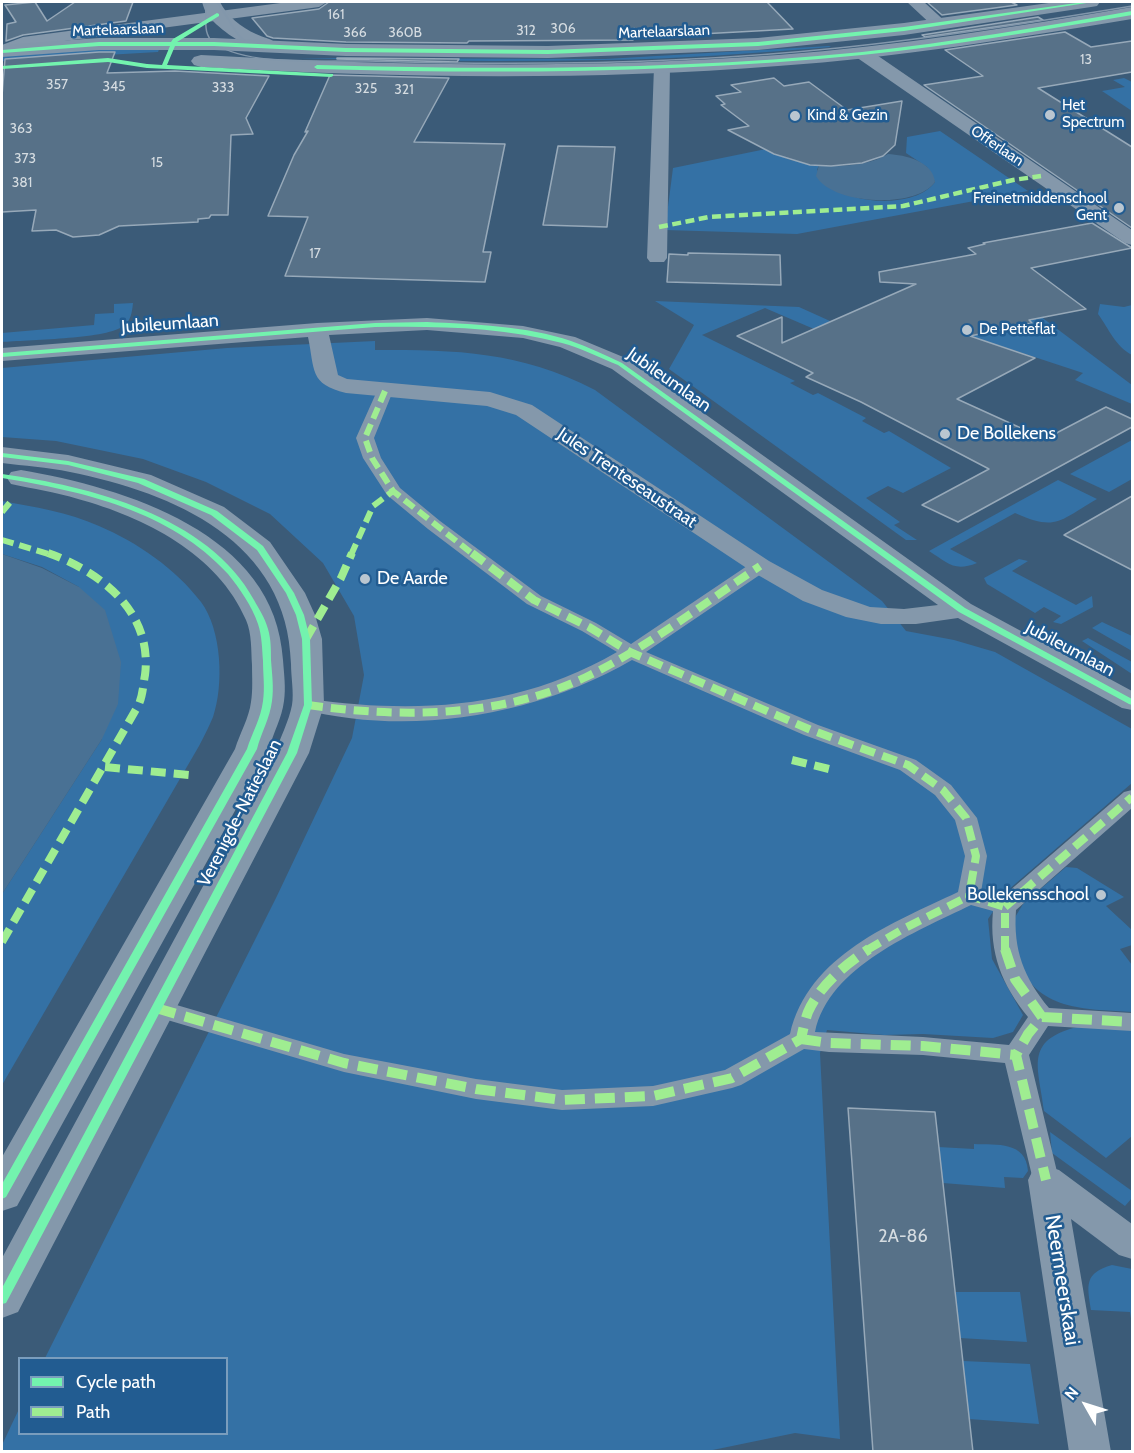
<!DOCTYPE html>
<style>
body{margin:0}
#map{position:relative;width:1134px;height:1453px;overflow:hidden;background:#3b5b78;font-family:Cabin,sans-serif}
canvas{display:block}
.frame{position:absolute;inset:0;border:3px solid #fff;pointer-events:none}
.legend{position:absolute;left:18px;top:1357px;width:210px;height:78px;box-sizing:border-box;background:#225c91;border:2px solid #7a9dbd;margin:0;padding:8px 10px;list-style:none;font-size:18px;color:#fff}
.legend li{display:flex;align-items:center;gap:12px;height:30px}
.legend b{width:30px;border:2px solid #7a9dbd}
.north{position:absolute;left:1056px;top:1375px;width:60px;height:60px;-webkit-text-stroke:4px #225c91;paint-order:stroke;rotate:309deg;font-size:16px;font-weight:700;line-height:24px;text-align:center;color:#fff}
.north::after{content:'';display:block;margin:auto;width:21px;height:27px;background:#fff;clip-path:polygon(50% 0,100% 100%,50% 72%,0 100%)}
</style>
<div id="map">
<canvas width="1134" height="1453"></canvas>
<div class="frame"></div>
<ul class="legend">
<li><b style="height:8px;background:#73f3ae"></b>Cycle path</li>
<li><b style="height:8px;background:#9fed91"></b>Path</li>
</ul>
<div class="north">N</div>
</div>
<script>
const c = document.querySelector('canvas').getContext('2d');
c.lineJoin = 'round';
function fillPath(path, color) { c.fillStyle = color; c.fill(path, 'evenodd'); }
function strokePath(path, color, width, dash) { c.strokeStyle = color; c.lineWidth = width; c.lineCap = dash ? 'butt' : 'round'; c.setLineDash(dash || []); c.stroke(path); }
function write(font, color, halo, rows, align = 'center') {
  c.font = font + ' Cabin,sans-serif'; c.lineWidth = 5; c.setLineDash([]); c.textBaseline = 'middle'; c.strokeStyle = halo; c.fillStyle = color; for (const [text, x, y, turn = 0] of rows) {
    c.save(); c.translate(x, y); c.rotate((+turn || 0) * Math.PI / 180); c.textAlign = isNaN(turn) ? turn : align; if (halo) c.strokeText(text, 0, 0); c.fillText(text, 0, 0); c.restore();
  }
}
const green = new Path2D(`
 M829 46 831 47C755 53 679 59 603 60 501 62 400 61 298 58L605 59Z
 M160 47 158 52 2 61V56L74 50Z
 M1124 78 1132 82V111L1102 91 1125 87 1113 80Z
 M940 131 1028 191 797 234 665 230 673 168 766 149 790 160 819 165 817 170C828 178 842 192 855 197 878 204 920 203 935 182L927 167 906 153 907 137Z
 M1016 298 1132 385V404L1075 380 1083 373 998 345 984 355 814 329 765 308 702 335 795 381 790 383 813 395 818 393 866 418 862 421 884 433 889 431 951 468 903 493 888 486 866 498 900 522 894 525 917 540H906L669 369 694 325 655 301 799 307 850 330Z
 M133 303C132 312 131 322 122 327 104 339 26 340 2 342V333L94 325 95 314 114 313V304Z
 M1100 304 1124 307 1132 305V355C1115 346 1109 329 1098 314Z
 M375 341V350C458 350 519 351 595 390L882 601 906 631 954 640 995 652 1132 729V783L1007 891 988 919 992 959 1023 1015 1013 1032 993 1038 923 1034 884 1035 827 1030 820 1053 840 1439 795 1433 703 1452H2V1445L19 1409 20 1434H226V1358H45L276 898 352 738 364 675 354 616 323 563 270 514 206 482 143 459 56 441 2 437V368L227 348Z
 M1132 440V479L1109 492 1070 474Z
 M1058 480 1097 499C1060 520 1057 532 1015 513L950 549 977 563C954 572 948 563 929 551Z
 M2 501C34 507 68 512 99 526 137 542 176 569 201 602 222 630 224 685 213 717 209 727 204 736 199 746L2 1085V894L102 739 79 587 42 567 2 554Z
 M1019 559 1028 561 1012 571 1076 605 1092 596 1093 607 1061 624 1053 622 1061 616 1044 607 1035 613 987 584 984 578Z
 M1102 622 1132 636V651L1092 628Z
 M1088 638 1132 662V674L1082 641Z
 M1066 867 1077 868 1124 897 1106 906 1132 930V945L1120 949 1132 965V1012C1091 1009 1039 1012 1020 965 1015 953 1014 938 1011 924L1023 904Z
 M1077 1027 1132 1029V1136L1106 1158 1044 1111C1039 1067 1023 1041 1077 1027Z
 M1050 1132 1132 1191V1198L1125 1206 1052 1153Z
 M974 1144C997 1145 1026 1141 1028 1171L1023 1178 1004 1177 1005 1188 943 1183 938 1147 974 1149Z
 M1112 1265 1132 1269V1325L1130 1312 1091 1310C1087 1285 1084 1273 1112 1265Z
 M955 1292H1020L1027 1342 960 1338Z
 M963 1361 1030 1364 1039 1424 969 1419Z`);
const water = new Path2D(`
 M888 154C905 155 933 161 935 182 916 209 832 205 816 176L819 165C841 167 868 166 888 154Z
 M2 554 42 568 79 587 105 610 121 662 118 704 102 739 2 894Z`);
const building = new Path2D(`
 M35 2 47 21 75 2H133L126 21 23 35 6 41 7 24 16 22 5 5Z
 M329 2H767L793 29 645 37 634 28 633 40 469 41 467 43 346 42 273 38 267 36 252 18 319 9Z
 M927 2H1011L1017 5 942 15Z
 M1038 17 1043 20 925 37 922 35Z
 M1065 32 1091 47 1132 41V72L1038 88 1132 147V228L924 85 983 76 945 50Z
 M99 52H115L107 73 175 71 269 76 246 118 253 134 231 135 228 215H211L209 218 198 219V222L119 226 99 235 73 237 56 230 32 231 36 210 2 212V96L5 59Z
 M337 58H346L459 59 457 62 418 61 337 59Z
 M330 75 449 78 414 142 505 144 483 252H491L485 282 285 276 308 217 268 216 294 155 308 131 305 132Z
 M774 78 784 86 809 82 847 110 902 101 895 145 883 156 862 163 831 166 810 165 774 154 728 130 749 126 721 105 725 104 716 96 741 92 731 85Z
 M558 146 615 147 607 227 543 225Z
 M1092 223 1132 248 1031 268 1086 309 1029 320 1032 323 970 336 1035 358 957 399 1045 439 1106 407 1132 419V427L958 522 922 505 989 469 861 402 806 377 813 373 737 336 782 317V343L916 284 880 282 879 272 976 254 968 248 985 244 983 243Z
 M688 253 780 255 781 285 667 282 669 254 688 255Z
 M1132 496V570L1064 535Z
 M848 1108 935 1112 973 1452H873Z`);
const pedestrian = new Path2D(`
 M385 386 393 391 374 438 381 458 400 488 440 521 541 596 596 623 631 644 753 562H767L769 566 767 570 646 652 818 725 916 760 951 785 977 818 987 856 981 892 1001 898 1124 792 1132 790V808L1016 910C1013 950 1024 978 1049 1008L1132 1013V1031L1048 1026 1029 1055 1059 1180 1056 1187 1046 1191 1036 1187 1033 1180 1005 1063 923 1055 829 1052 804 1049 741 1085 732 1088 653 1106 562 1110 476 1099 344 1072 147 1014 144 1008 147 1002 156 999 344 1054 476 1079 562 1090 653 1086 725 1070 790 1034C808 955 893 923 958 892L965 856 955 820 935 795 900 770 804 735 632 660C535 716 410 737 301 709L298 705 301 701 308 699C418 714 518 709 617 652L582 631 527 604 428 529 387 495 363 458 356 438 377 391ZM971 905 993 911C989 953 1002 985 1028 1017L1009 1045 923 1037 815 1032C829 966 916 932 971 905Z`);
const minor = new Path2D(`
 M288 2H327L319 7 27 46 2 56V45L23 37Z
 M907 2H924L949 25 947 28H935Z
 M1079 2H1096L1088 7 1081 5Z
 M862 48 868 49 1132 230V245L1125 243 856 57 854 53Z
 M662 62 670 67 667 258 664 262H650L647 258 654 67Z
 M427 318 523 326 575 337 628 359 971 604 1132 691V710L1122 708 958 618 916 624H881L846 617 803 601 751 571 516 415 487 406 346 393C309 384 315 370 308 337L2 361V348L317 323ZM427 330 523 338 560 347 612 369 938 605 904 609 870 607 822 590 769 561 532 405 490 392 347 379 338 375 329 335Z
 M1046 1166 1059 1170 1132 1224V1259L1119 1255 1071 1219 1111 1452H1069L1028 1180 1033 1170Z`);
const tertiary = new Path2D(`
 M202 2H220C226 15 242 28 256 34 264 38 272 38 278 45L275 49C254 54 225 34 211 19 206 15 204 8 202 2Z
 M1132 7V19C1015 38 897 58 778 66 586 81 394 78 201 67L194 65 191 61 194 57 201 55C394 66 586 69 778 55 897 46 1015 27 1132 7Z
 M2 447 68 455 151 475 224 507 270 542 305 593 315 615 322 639 324 705 309 753 18 1312 2 1318V1258L275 753C280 738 289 721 292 705 294 693 291 677 291 664 288 541 174 493 70 472 47 467 24 466 2 463Z
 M21 470C125 488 276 533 283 660 284 674 286 688 284 701 282 718 273 733 269 749L17 1206 2 1211V1157L235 749C240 733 249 718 251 702 253 690 252 677 252 665 251 650 252 634 246 620 218 554 144 517 78 499 56 492 33 489 11 484L7 478 11 472Z`);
const primary = new Path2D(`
 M1056 2H1100L1097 6 1091 7 904 35 758 50 548 58 346 56 214 50H99L2 57V45L99 38H214L346 44 548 46 758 38 904 23Z`);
const tram = new Path2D(`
 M205 2C208 16 201 33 214 43 248 67 326 60 367 61 524 66 682 64 838 48 937 38 1034 22 1132 6
 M217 2C235 26 234 42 266 51`);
const quietFar3 = new Path2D(`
 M659 227 709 217 903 206 1013 180 1041 176`);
const quietFar2 = new Path2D(`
 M385 391 365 438 372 458 393 491 474 555
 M2 512 12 500
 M2 540 52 555
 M351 555 373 506 393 491`);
const quietFar1 = new Path2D(`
 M472 553 534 600 589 627 630 652 811 730 908 765 943 790 966 818 976 856 969 896 1005 907V950
 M306 639 341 578 352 553
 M308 705C401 718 500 718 586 677 648 647 703 604 760 566
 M792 760 833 770
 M105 767 189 775
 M1005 907 1132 797
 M2 942 138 706C143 696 143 685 145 675 153 612 101 572 48 553
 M867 950 903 929 969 896`);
const quiet = new Path2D(`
 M1005 949 1015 979 1042 1017 1028 1034 1016 1055 1046 1180
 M156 1008 344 1063 476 1089 562 1100 653 1096 732 1078 801 1039C803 1030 805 1020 808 1012 820 985 846 964 869 949
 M1042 1017 1132 1022
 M801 1039 829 1043 923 1046 1016 1055`);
const cycleway = new Path2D(`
 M1084 2H1093L904 31 758 46 548 54 346 52 214 46H175L167 65 333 74V76L331 77 147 68 108 62 2 69V66L108 58 147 64 162 65 170 46H99L2 53V50L99 42H171L173 39 217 13 219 14V16L177 42H214L346 48 548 50 758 42 904 27Z
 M1132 11V15C1042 30 953 46 862 55 681 73 499 74 317 69L314 67 317 65C499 70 681 70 862 52 953 42 1042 27 1132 11Z
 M427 322C473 324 527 326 571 341 588 347 605 355 622 363L965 608 1132 699V705L1129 704 959 612 618 365C600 358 581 348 562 343 501 327 438 326 375 327L2 357V353L375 323Z
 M2 453 68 461 144 479 217 511 263 546 294 593 304 615 310 639 312 705 297 753 6 1303 2 1304V1288L287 753 304 705 302 639 296 615 286 593 257 550 211 515 138 483 68 465 2 457Z
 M2 474C89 486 209 516 254 600 259 609 265 618 268 629 271 639 271 650 271 660 272 674 274 688 272 701 270 718 261 733 257 749L6 1197 2 1199V1184L247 749C252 733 261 718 263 701 265 688 263 674 263 661 262 648 262 636 258 624 252 606 240 589 228 574 171 511 82 491 2 478Z`);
const markers = [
 [1050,115,6,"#bac6d0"],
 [795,116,6,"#bac6d0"],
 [1119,208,6,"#bac6d0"],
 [967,330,6,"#bac6d0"],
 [945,434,6,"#bac6d0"],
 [365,579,6,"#bac6d0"],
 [1101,895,6,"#bac6d0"]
];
const farNumbernames = [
 ["161",336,15],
 ["306",563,29],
 ["312",526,31],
 ["366",355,33],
 ["360B",405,33],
 ["13",1086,60],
 ["357",57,85],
 ["345",114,87],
 ["333",223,88],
 ["325",366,89],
 ["321",404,90],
 ["363",21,129],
 ["373",25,159],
 ["15",157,163],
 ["381",22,183],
 ["17",315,254]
];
const farStreetnames = [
 ["Martelaarslaan",118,30,-2],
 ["Martelaarslaan",664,32,-2],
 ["Offerlaan",997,146,34]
];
const farPoinames = [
 ["Het",1062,106],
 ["Spectrum",1062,123],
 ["Kind & Gezin",807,116],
 ["Freinetmiddenschool",1107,199,"right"],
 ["Gent",1107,216,"right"],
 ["De Petteflat",979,330]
];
const streetNames = [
 ["Jubileumlaan",170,324,-4],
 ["Jubileumlaan",669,380,35],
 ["Jules Trenteseaustraat",627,478,34],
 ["Jubileumlaan",1070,649,28],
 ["Verenigde-Natieslaan",240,813,-63]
];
const poiNames = [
 ["De Bollekens",957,434],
 ["De Aarde",377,579],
 ["Bollekensschool",1089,895,"right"]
];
const nearNumbernames = [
 ["2A-86",903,1237]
];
const nearStreetnames = [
 ["Neermeerskaai",1062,1280,81]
];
fillPath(green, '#3471a5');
fillPath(water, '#497194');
fillPath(building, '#577188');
strokePath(building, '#97a9b9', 1.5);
fillPath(pedestrian, '#8498ab');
fillPath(minor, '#8498ab');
fillPath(tertiary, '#8498ab');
fillPath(primary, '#8297aa');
strokePath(tram, '#8297ab', 1.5);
strokePath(quietFar3, '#9fed91', 4.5, [9, 4.5]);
strokePath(quietFar2, '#9fed91', 6, [12, 6]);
strokePath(quietFar1, '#9fed91', 8, [15, 8]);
strokePath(quiet, '#9fed91', 10, [20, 10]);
fillPath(cycleway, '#73f3ae');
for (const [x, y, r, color] of markers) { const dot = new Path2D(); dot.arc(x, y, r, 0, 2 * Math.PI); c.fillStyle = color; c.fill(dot); strokePath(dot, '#225c91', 2); }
write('14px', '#d5dce1', null, farNumbernames);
write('15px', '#fff', '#225c91', farStreetnames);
write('15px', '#fff', '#225c91', farPoinames, 'left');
write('18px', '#fff', '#225c91', streetNames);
write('18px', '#fff', '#225c91', poiNames, 'left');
write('18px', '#d5dce1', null, nearNumbernames);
write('21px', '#fff', '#225c91', nearStreetnames);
</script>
